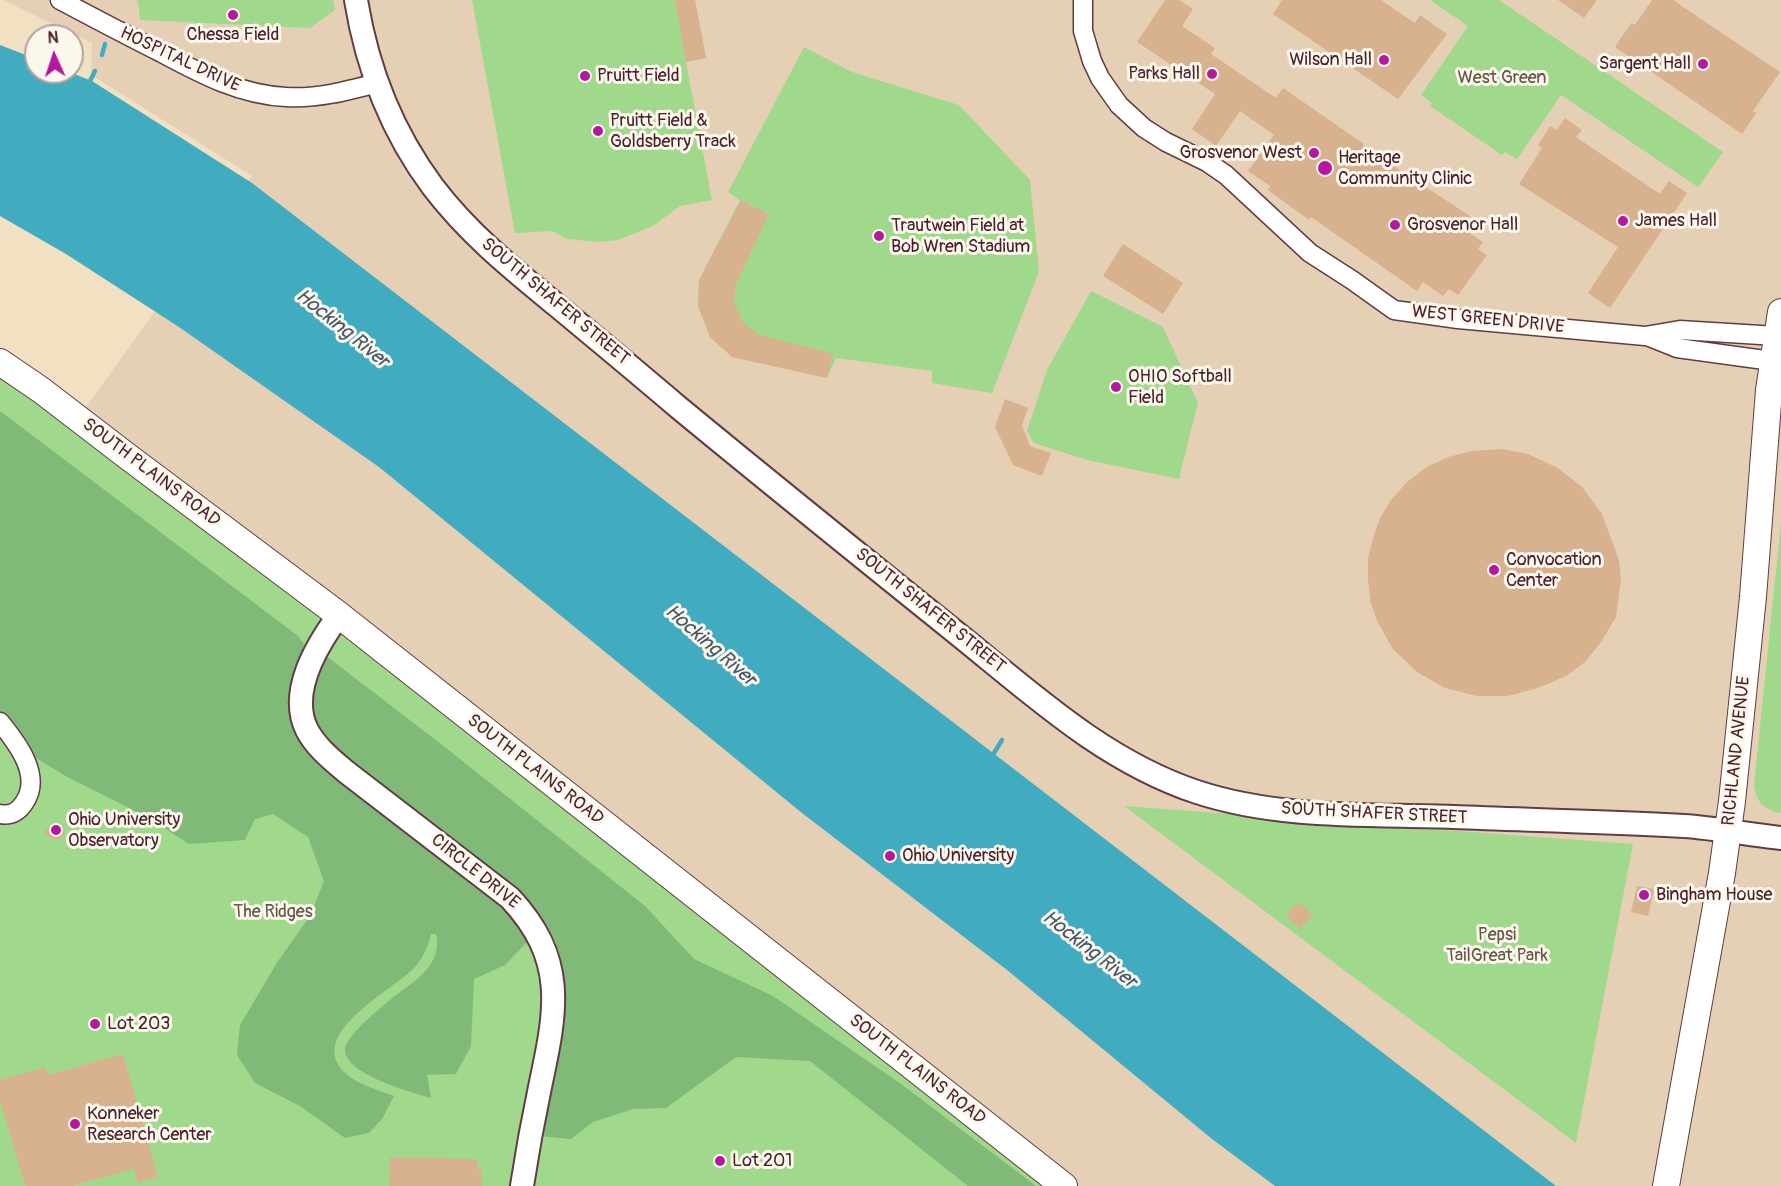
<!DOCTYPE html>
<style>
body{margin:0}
#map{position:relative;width:1781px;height:1186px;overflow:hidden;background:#f2e0c3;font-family:Pangolin,sans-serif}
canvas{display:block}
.north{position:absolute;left:24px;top:24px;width:60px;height:60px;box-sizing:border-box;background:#fbf7ec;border:2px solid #b4a19f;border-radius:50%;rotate:357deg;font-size:16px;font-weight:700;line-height:24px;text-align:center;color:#4a1f2b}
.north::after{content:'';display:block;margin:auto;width:21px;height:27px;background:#b5179e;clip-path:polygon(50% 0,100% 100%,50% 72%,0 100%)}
</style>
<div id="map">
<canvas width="1781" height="1186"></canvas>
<div class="north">N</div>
</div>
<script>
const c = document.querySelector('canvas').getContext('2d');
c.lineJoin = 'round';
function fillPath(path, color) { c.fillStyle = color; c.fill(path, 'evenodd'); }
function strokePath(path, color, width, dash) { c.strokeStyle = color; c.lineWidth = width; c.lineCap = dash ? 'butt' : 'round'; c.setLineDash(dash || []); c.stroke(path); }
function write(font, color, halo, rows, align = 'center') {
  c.font = font + ' Pangolin,sans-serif'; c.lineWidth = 6; c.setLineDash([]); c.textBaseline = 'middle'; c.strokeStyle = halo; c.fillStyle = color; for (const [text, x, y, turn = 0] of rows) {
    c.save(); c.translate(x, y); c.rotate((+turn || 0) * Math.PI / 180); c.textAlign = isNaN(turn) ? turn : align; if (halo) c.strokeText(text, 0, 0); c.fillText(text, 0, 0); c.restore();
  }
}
const built = new Path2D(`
 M3 0H1781V1186H0V527L252 176 91 75 92 43Z`);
const green = new Path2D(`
 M134 0H333L335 10 310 28 140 20 138 1Z
 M472 0H695L706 58 686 62 712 200 680 206 653 226 618 240 598 242 567 239 552 231 515 233Z
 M1430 0H1499L1723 152 1698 187 1561 95 1517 159 1505 152 1502 155 1430 106 1432 103 1421 95 1468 26Z
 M804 47 852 72 959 105 1030 180 1039 272 992 393 932 383V371L836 358 827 378 732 357 710 337 698 306 699 280 740 200 728 192Z
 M1091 291 1163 327 1198 403 1179 479 1087 460 1034 443 1027 431 1047 370Z
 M0 362 1064 1186H0Z
 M1781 522V813C1764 810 1756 802 1754 785Z
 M1124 806 1633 844 1576 1143Z`);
const forest = new Path2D(`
 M0 411 298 636 304 644 300 662 299 732 494 898 519 923 528 941 505 965 474 979 471 1046 456 1074 427 1075 431 1098C411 1092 347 1075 345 1051 344 1035 391 999 404 989 423 976 442 959 436 934H431C428 948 422 960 412 970 389 992 307 1034 344 1072 356 1084 378 1090 394 1096L382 1119 369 1133 345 1138 300 1106 255 1083 237 1055 240 1025 278 961 310 916 324 881 308 837 273 814 255 819 245 840 189 844 147 817 69 778 28 753 0 714Z
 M321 652 441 744 645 906 694 959 773 996 901 1084 1036 1186H968L810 1061 736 1057 666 1108 633 1109 593 1122 571 1139 540 1136 549 937 335 751 313 723 308 681Z`);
const water = new Path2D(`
 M0 45 36 59V72H69L92 81 252 183 1556 1186H1275L1212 1139 1007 970 802 813 379 467 179 327 66 254 0 216Z`);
const stream = new Path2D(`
 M102 55 105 44
 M88 85 95 71
 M991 758 1002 740`);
const building = new Path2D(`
 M675 0H695L706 58 686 62Z
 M1165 0H1179L1193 9 1182 26 1215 48 1211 54 1276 98 1283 88 1364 144 1363 146 1470 216 1462 228 1483 242 1478 249 1487 255 1458 295 1449 289 1443 296 1423 282 1417 291 1311 217 1309 220 1268 190 1270 186 1248 171 1274 135 1240 111 1216 146 1192 129 1215 94 1137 42Z
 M1282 0H1381L1415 23 1420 15 1447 34 1398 99 1273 14Z
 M1558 0H1597L1584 18Z
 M1652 0H1673L1780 72 1753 111 1756 113 1742 134 1615 47 1631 23 1635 25Z
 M1565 118 1582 130 1576 137 1660 194 1669 181 1687 193 1610 308 1588 293 1618 247 1519 184 1542 148 1538 145 1550 126 1557 130Z
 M741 200 769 214 736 284 734 302 743 322 757 334 833 354 827 378 732 357 710 337 698 306 699 280Z
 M1123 244 1183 283 1163 314 1103 276Z
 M1005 399 1028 408 1022 425 1030 446 1051 453 1042 476 1013 465 995 427Z
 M1502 449 1528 454 1558 468 1583 488 1602 514 1619 560 1621 579 1616 617 1601 642 1585 662 1566 676 1538 688 1508 696H1477L1445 688 1417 672 1393 649 1377 621 1370 600 1368 579V558L1373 538 1380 518 1391 500 1407 482 1427 467 1448 457 1472 451Z
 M59 823 63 827 64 835 60 839 49 838 44 832 51 825Z
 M1637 886 1654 889 1648 916 1631 912Z
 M1299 902 1313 915 1300 929 1286 915Z
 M123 1054 158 1177 138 1183 134 1169 72 1186H25L0 1100V1080L45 1067 48 1075Z
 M390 1157 477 1159V1170H482V1186H389Z`);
const minor = new Path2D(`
 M60 0C94 18 128 36 162 53 201 74 241 95 286 97 317 99 347 91 377 83
 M1083 0V31L1092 61 1100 78 1119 105 1144 128 1166 142 1207 162 1226 175 1310 253 1352 280 1394 310 1458 319 1645 336 1680 330 1777 336
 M1647 336 1677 348 1772 361
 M0 722C17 743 43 776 24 803 18 812 11 816 0 814`);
const tertiary = new Path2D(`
 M356 0C367 68 392 132 433 187 468 233 511 268 555 304 596 338 637 372 678 407 769 482 862 557 954 631 1030 692 1103 761 1197 792 1279 819 1368 814 1453 817 1530 820 1607 822 1684 826 1716 828 1749 835 1781 838
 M339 615C317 645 288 692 307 730 316 747 331 759 345 771L510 898C568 960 556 1011 540 1087 533 1120 527 1153 522 1186`);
const secondary = new Path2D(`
 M0 362 41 390 127 456 339 615 1064 1186
 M1666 1186 1722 873 1732 801 1753 597 1769 390 1781 312`);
const markers = [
 [233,15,6,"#b5179e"],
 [1384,60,6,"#b5179e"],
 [1703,64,6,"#b5179e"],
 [1212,74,6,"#b5179e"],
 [585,76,6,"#b5179e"],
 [598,131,6,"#b5179e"],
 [1314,153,6,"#b5179e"],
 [1325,168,8,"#b5179e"],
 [1623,221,6,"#b5179e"],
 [1395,225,6,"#b5179e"],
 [879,236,6,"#b5179e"],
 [1116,387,6,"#b5179e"],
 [1494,570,6,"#b5179e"],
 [56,830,6,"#b5179e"],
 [890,856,6,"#b5179e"],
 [1644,895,6,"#b5179e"],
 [95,1024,6,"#b5179e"],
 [75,1124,6,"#b5179e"],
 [720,1161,6,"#b5179e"]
];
const poiNames = [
 ["Chessa Field",233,35,"center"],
 ["Wilson Hall",1372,60,"right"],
 ["Sargent Hall",1691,64,"right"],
 ["Parks Hall",1200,74,"right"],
 ["Pruitt Field",597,76],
 ["Pruitt Field &",610,121],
 ["Goldsberry Track",610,142],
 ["Grosvenor West",1302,153,"right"],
 ["Heritage",1338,158],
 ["Community Clinic",1338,179],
 ["James Hall",1635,221],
 ["Grosvenor Hall",1407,225],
 ["Trautwein Field at",891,226],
 ["Bob Wren Stadium",891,247],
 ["OHIO Softball",1128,377],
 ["Field",1128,398],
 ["Convocation",1506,560],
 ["Center",1506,581],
 ["Ohio University",68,820],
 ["Observatory",68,841],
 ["Ohio University",902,856],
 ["Bingham House",1656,895],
 ["Lot 203",107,1024],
 ["Konneker",87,1114],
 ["Research Center",87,1135],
 ["Lot 201",732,1161]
];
const streetNames = [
 ["HOSPITAL DRIVE",180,60,25],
 ["SOUTH SHAFER STREET",555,302,40],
 ["WEST GREEN DRIVE",1488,320,6],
 ["SOUTH PLAINS ROAD",151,473,37],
 ["SOUTH SHAFER STREET",930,611,39],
 ["RICHLAND AVENUE",1737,751,-84],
 ["SOUTH PLAINS ROAD",535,770,38],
 ["SOUTH SHAFER STREET",1374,814,3],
 ["CIRCLE DRIVE",475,872,39],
 ["SOUTH PLAINS ROAD",917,1070,38]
];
const parkNames = [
 ["West Green",1502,78],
 ["The Ridges",273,912],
 ["Pepsi",1497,935],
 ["TailGreat Park",1497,956]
];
const waterNames = [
 ["Hocking River",342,329,39],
 ["Hocking River",710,646,41],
 ["Hocking River",1089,950,38]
];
fillPath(built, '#e6d0b5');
fillPath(green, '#a0d98c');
fillPath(forest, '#80b978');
fillPath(water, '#41acc0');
strokePath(stream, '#41acc0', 4.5);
fillPath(building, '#d8b28f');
strokePath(minor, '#633c42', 21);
strokePath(tertiary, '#633c42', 26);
strokePath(secondary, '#633c42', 28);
strokePath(minor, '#fff', 18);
strokePath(tertiary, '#fff', 22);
strokePath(secondary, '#fff', 26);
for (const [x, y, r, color] of markers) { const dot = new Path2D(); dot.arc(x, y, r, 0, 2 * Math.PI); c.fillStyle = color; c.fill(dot); strokePath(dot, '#fbf7ec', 2); }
write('18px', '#4a1f2b', '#fbf7ec', poiNames, 'left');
write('18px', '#4a1f2b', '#fbf7ec', streetNames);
write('18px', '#645748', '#fbf7ec', parkNames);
write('italic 20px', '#465767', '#fbf7ec', waterNames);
</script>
